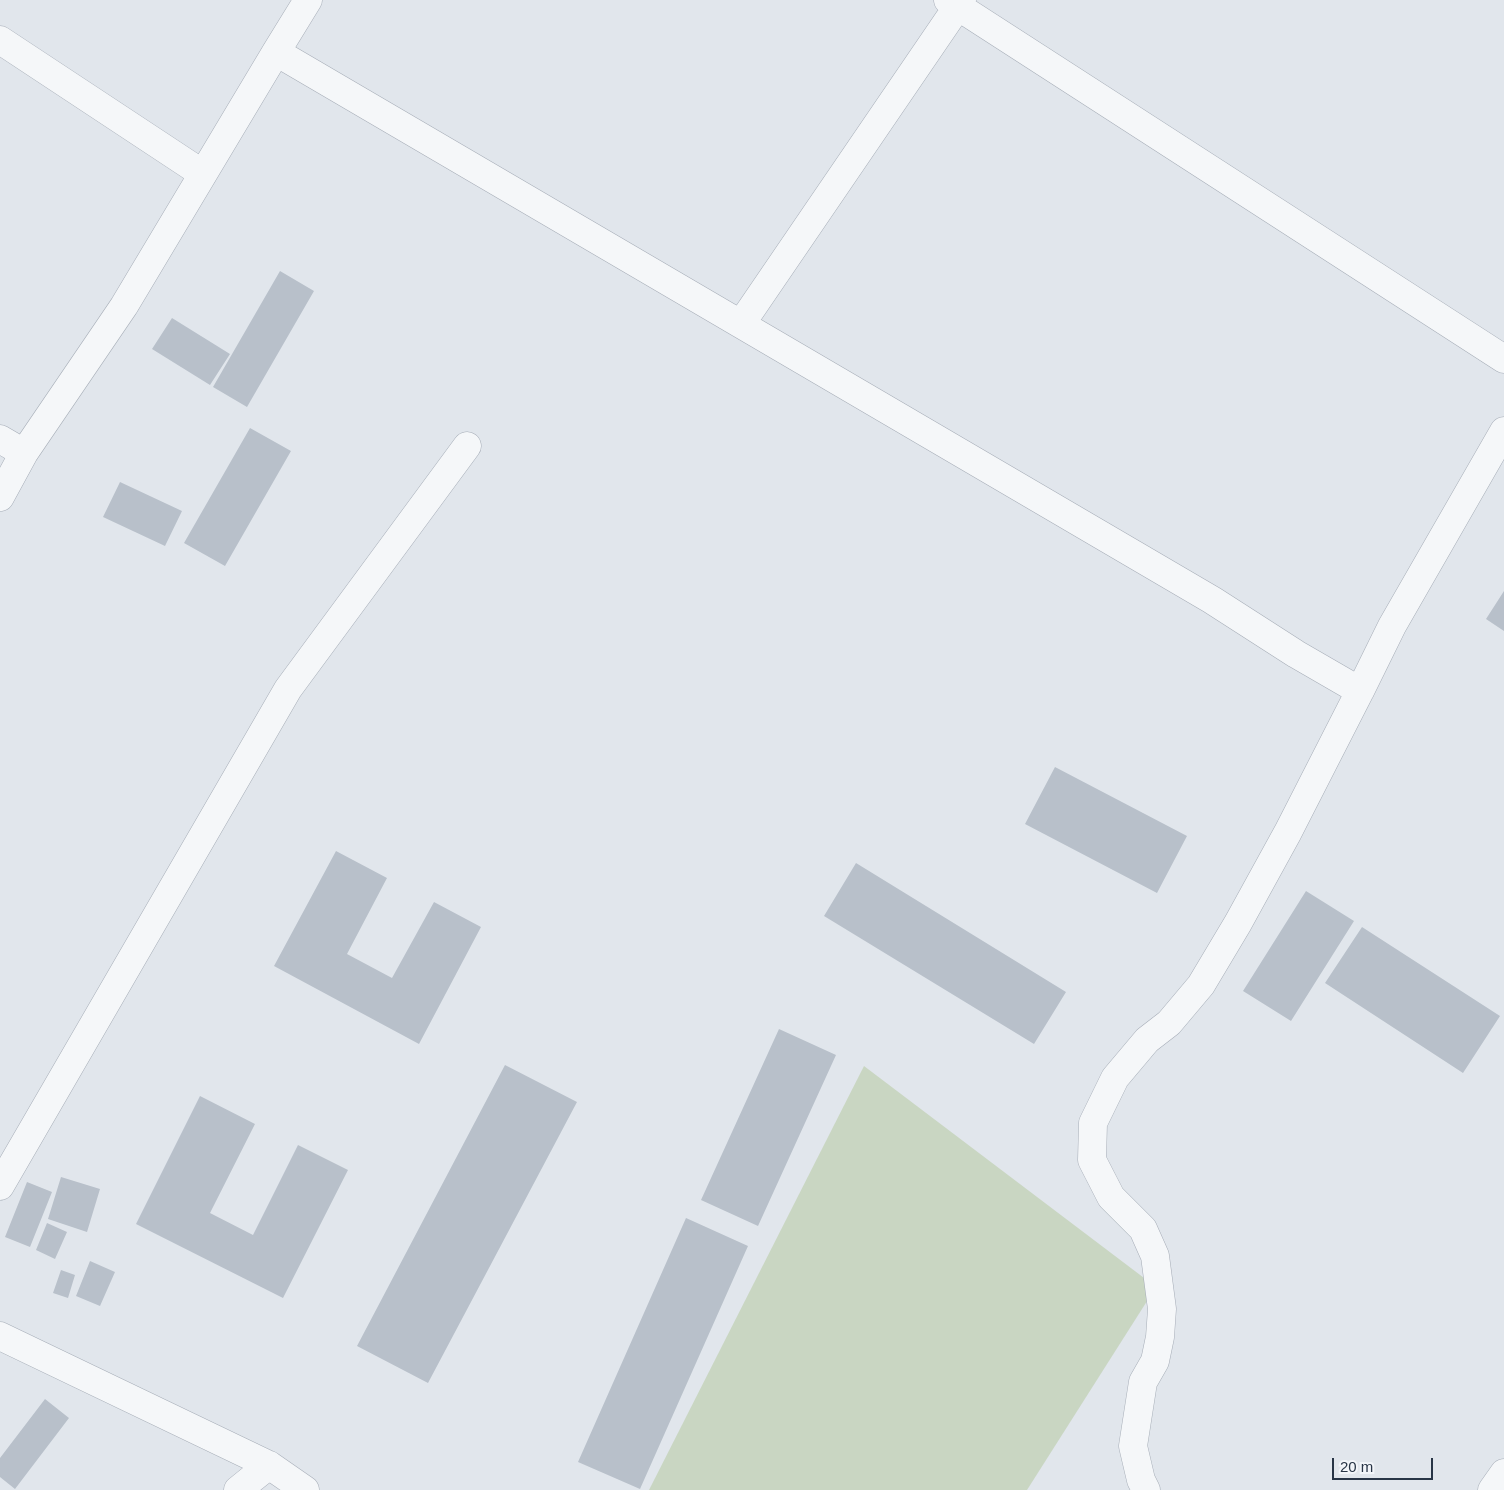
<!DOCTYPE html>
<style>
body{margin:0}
#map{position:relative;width:1504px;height:1490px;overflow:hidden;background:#e1e6ec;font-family:Helvetica,sans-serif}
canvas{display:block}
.scale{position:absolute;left:1332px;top:1458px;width:101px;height:22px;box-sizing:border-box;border:2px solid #283546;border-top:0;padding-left:6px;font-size:15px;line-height:18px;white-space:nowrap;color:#283546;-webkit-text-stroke:4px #f2f5f9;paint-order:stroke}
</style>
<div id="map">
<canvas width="1504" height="1490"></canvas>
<div class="scale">20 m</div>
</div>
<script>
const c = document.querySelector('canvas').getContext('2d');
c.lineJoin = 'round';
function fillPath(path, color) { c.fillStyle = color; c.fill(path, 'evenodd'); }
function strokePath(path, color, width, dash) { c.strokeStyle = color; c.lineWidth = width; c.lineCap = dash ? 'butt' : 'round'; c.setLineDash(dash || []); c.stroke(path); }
const green = new Path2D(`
 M864 1066 1156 1287 1027 1490H649Z`);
const building = new Path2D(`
 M280 271 314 291 247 407 213 387Z
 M172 318 230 354 210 385 152 349Z
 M250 428 291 451 225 566 184 543Z
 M120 482 182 511 165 546 103 517Z
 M1504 591V631L1486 619Z
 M1055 767 1187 836 1157 893 1025 824Z
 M336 851 387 878 347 954 392 978 434 902 481 927 419 1044 274 966Z
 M856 863 1066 992 1034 1044 824 916Z
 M1306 891 1354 921 1291 1021 1243 991Z
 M1362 927 1500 1016 1463 1073 1325 983Z
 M779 1029 836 1055 758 1226 701 1200Z
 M505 1065 577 1102 428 1383 357 1346Z
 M200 1096 255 1124 210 1213 253 1235 298 1145 348 1170 283 1298 136 1224Z
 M61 1177 100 1189 87 1232 48 1219Z
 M27 1182 52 1192 30 1247 5 1237Z
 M686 1218 748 1246 640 1489 578 1462Z
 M47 1223 67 1232 55 1259 36 1250Z
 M90 1261 115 1272 100 1306 76 1296Z
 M61 1270 75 1275 68 1298 53 1293Z
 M45 1399 69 1418 15 1489 0 1477V1458Z`);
const minor = new Path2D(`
 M948 0 1504 359
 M0 40 203 174
 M276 52 1212 600 1296 654 1360 691 1392 626 1504 431
 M741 324 962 0
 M0 439 24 453
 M0 497 24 453 124 306 276 52 308 0
 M0 1186 288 689 467 446
 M0 1336 269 1465 305 1490
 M238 1490 269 1465
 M1146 1490 1141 1480 1133 1446 1143 1382 1155 1361 1160 1337 1162 1309 1155 1256 1143 1229 1111 1197 1092 1160 1093 1123 1115 1078 1147 1040 1169 1023 1201 985 1238 923 1288 832 1360 691
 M1492 1490 1504 1473`);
fillPath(green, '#c9d6c2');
fillPath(building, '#b8c0ca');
strokePath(minor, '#a6adb7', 29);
strokePath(minor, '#f5f7f9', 28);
</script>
